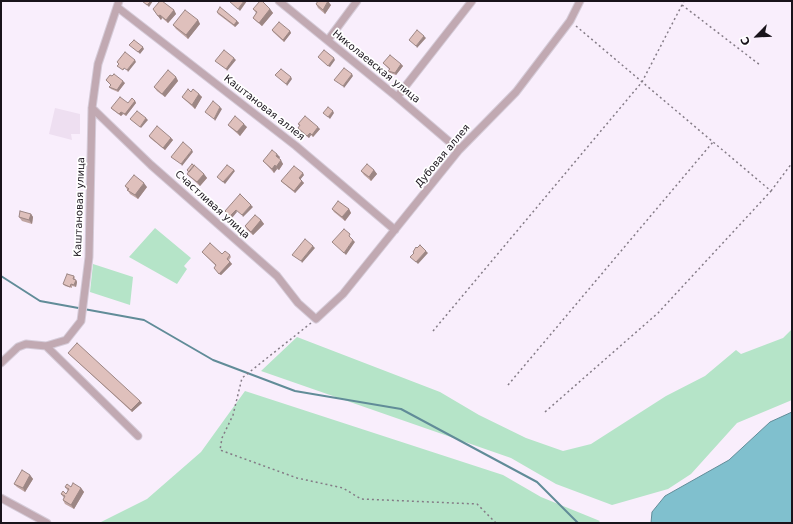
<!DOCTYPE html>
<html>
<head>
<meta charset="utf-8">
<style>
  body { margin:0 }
  #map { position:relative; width:793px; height:524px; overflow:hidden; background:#f9eefc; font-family:"DejaVu Sans",sans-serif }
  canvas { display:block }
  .frame { position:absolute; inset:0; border:2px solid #19131b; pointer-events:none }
  .north { position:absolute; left:737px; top:16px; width:40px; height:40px; -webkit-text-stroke:3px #fff; paint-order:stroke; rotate:246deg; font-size:11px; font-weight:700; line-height:16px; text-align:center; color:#19131b }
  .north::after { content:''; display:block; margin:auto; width:14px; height:18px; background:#19131b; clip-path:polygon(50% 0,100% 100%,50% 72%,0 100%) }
</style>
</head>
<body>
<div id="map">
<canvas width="793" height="524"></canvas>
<div class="frame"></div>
<div class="north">С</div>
</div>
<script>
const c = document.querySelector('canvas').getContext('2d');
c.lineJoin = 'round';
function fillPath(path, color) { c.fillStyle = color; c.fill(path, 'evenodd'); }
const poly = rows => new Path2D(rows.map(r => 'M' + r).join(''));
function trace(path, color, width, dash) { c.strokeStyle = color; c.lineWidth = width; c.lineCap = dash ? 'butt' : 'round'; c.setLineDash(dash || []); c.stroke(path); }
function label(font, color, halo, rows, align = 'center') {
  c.font = font + ' "DejaVu Sans",sans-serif'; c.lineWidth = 3.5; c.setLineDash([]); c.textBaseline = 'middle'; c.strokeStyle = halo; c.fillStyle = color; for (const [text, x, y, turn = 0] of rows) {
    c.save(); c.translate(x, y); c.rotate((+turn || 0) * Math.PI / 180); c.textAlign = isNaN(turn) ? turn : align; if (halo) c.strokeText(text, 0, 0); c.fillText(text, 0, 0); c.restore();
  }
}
fillPath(poly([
  [55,108,80,114,80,134,71,134,72,140,49,134]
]), '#eedff1');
fillPath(poly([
  [155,228,191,258,184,266,187,269,177,284,129,257],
  [93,264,133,277,130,305,90,292],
  [792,329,792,400,737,423,691,474,668,489,612,505,556,484,511,458,261,371,297,337,440,392,479,415,526,438,563,451,591,444,666,396,705,376,736,350,741,354,783,338],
  [245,391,503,475,541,497,600,521,598,523,99,523,147,499,201,452]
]), '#b5e4c8');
const water = poly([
  [792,412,792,523,651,523,652,512,665,496,729,460,770,422,792,412]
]);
fillPath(water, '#80c0ce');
trace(water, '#618c98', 1);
trace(poly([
  [1,276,40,301,144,320,213,360,295,391,401,409,537,482,578,523]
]), '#618c98', 2);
const minor = poly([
  [279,1,397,97,459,150],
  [117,7,296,146,395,230],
  [328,40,357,1],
  [397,97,472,1],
  [92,108,151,165,277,276,298,303,316,319,343,294,459,150,516,92,570,21,580,1],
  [46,346,138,436],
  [1,363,18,347,26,344,46,346,66,340,81,321,89,257,92,108,98,64,119,1],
  [1,498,47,523]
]);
trace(minor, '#d5cbd8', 9);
trace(poly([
  [682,5,760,65],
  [771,191,792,163],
  [311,323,242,378,233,415,222,438,220,450,297,478,343,488,361,499,477,504,496,523],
  [433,331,642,82,684,1],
  [508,385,713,142],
  [545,412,658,313,771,191,576,26]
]), '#847b86', 1.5, [2, 3]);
trace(minor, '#c1a9b2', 7);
fillPath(poly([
  [316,4,331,5,325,14,318,8],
  [153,9,174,10,176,14,168,23,162,18,161,20],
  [253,9,270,9,273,13,262,26,256,21,253,18,256,13],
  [217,12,237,21,239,23,235,27,218,14],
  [198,20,200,24,188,39,176,29,173,25],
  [272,30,290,31,291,33,284,42,273,32],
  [383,63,401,64,403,66,396,75,390,73,388,71,389,69],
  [176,77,178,81,165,97,157,91,154,87],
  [125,83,118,92,111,89,109,87],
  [191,92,199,94,202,97,195,109,185,100,182,97],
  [135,101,136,103,126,116,123,114,121,116,113,110,111,108],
  [298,124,320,129,313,137,311,135,309,138,299,130,298,128,300,126],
  [228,125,247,127,240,136,231,128],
  [149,136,171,138,173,140,165,150,150,138],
  [280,157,279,159,283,164,279,170,277,169,274,173,266,164,263,161],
  [187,170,204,174,207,178,200,186,190,177,187,174,188,172],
  [374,170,377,174,371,181,364,175,361,171],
  [304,175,300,179,304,183,295,193,283,183,281,181],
  [125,186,147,187,138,199,130,194],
  [332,209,349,209,351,213,345,221,334,212],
  [31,214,33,217,32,224,22,221,19,217],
  [261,220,264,224,253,235,247,230,245,226],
  [202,252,230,255,231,257,229,260,232,264,221,275,214,268,216,266],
  [74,276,75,278,74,280,76,280,77,282,76,287,72,286,72,288,65,286,63,284],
  [68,353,140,401,142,403,132,412],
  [30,475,33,479,25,492,17,487,14,484],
  [65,487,71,487,81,488,84,492,74,509,65,504,63,500,64,498,61,494,66,494,68,491]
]), '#c0a5a2');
fillPath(poly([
  [151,1,153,1,149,7,147,5],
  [244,1,247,1,240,11,238,9],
  [328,1,331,5,325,14,323,10],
  [270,9,273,13,262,26,259,23],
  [174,10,176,14,168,23,166,20],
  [160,15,162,18,161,20,158,16],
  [198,20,200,24,188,39,186,35],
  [237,21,239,23,235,27,234,25],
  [290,31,291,33,284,42,283,40],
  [424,36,426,38,417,48,416,46],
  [143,47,144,49,140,54,138,52],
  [234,58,236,60,227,71,226,69],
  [334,58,335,60,330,67,328,66],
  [135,60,136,62,128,72,127,70],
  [401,64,403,66,396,75,395,73],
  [352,74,353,76,344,88,343,86],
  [176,77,178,81,165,97,162,94],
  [291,77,292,79,287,86,286,84],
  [123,81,125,83,118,92,117,90],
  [199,94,202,97,195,109,192,105],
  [135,101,136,103,126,116,125,114],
  [220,107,222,109,215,121,214,119],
  [333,111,334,113,330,119,328,117],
  [121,112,123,114,121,116,119,114],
  [146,118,148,120,141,128,140,127],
  [244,124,247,127,240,136,237,132],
  [318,127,320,129,313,137,312,135],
  [310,133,311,135,309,138,307,136],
  [171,138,173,140,165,150,163,148],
  [192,150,193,152,182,166,181,164],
  [277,154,280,157,278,160,276,156],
  [281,160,283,164,279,170,276,167],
  [275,165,277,169,274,173,272,169],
  [234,170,235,171,225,184,223,182],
  [374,170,377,174,371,181,369,177],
  [303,173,304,175,300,180,299,178],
  [204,174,207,178,200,186,197,182],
  [302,181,304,183,295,193,294,191],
  [144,183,147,187,138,199,135,195],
  [251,205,253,207,243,217,242,215],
  [349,209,351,213,345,221,342,217],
  [236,210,237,212,232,218,230,216],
  [31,214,33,217,32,224,29,220],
  [261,220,264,224,253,235,251,232],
  [353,240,355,242,346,255,344,253],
  [313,246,315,248,302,263,301,261],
  [426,251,428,253,418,264,416,262],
  [230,262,232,264,221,275,219,274],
  [76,280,77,282,76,287,74,285],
  [140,401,142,403,132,412,131,410],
  [30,475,33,479,25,492,23,488],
  [81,488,84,492,74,509,71,505]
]), '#9c8684');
const building = poly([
  [142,1,151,1,147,5,142,1],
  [160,1,162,1,174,10,166,20,160,15,158,16,153,9,160,1],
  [229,1,244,1,238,9,229,1],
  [260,1,262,1,270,9,259,23,253,18,257,12,253,9,260,1],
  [318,1,328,1,323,10,316,4,318,1],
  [220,7,237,21,234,25,217,12,220,7],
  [185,10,198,20,186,35,173,25,185,10],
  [279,22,290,31,283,40,272,30,279,22],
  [417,30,424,36,416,46,409,40,417,30],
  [134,40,143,47,138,52,129,45,134,40],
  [224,50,234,58,226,69,215,61,224,50],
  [324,50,334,58,328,66,318,57,324,50],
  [125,52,135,60,127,70,124,68,123,70,117,66,119,64,117,62,125,52],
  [390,55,401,64,395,73,388,71,390,69,383,63,390,55],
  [344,68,352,74,343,86,334,80,344,68],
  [281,69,291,77,286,84,275,75,281,69],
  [168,70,176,77,162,94,154,87,168,70],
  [114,74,123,81,117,90,109,87,111,85,106,80,110,75,112,76,114,74],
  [188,89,191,92,193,89,199,94,192,105,182,97,188,89],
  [120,97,128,103,132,98,135,101,125,114,121,112,119,114,111,108,120,97],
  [213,101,220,107,214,119,205,112,213,101],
  [328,107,333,111,328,117,323,113,328,107],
  [137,111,146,118,140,127,130,119,137,111],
  [235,116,244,124,237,132,228,125,235,116],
  [305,116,318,127,312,135,310,133,307,136,298,128,300,125,298,124,305,116],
  [157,126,171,138,163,148,149,136,157,126],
  [183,142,192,150,181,164,171,157,183,142],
  [272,150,277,154,276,156,281,160,276,167,275,165,272,169,263,161,272,150],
  [192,164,194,166,189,172,187,170,192,164],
  [367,164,374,170,369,177,361,171,367,164],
  [194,165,204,174,197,182,187,174,194,165],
  [227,165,234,170,223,182,217,177,227,165],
  [294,166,303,173,299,178,302,181,294,191,281,181,294,166],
  [134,175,144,183,135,195,127,190,129,189,125,186,134,175],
  [240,194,251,205,242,215,236,210,230,216,225,211,240,194],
  [338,201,349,209,342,217,332,209,338,201],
  [20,211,31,214,29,220,19,217,20,211],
  [255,215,261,220,251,232,245,226,255,215],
  [344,229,350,234,349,236,353,240,344,253,332,242,344,229],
  [305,239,313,246,301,261,292,255,305,239],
  [210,243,222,254,225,251,230,255,227,259,230,262,219,274,214,268,216,265,202,252,210,243],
  [420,245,426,251,416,262,410,257,414,253,413,252,416,247,417,248,420,245],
  [67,274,74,276,73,279,76,280,74,285,71,284,70,287,63,284,67,274],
  [77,343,140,401,131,410,68,353,77,343],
  [22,470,30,475,23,488,14,484,22,470],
  [73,483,81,488,71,505,63,500,65,496,61,494,63,491,66,494,69,489,65,487,67,484,71,487,73,483]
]);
fillPath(building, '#dfc0bc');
trace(building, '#9c8684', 1);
label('10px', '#19131b', '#fff', [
  ["Николаевская улица",376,67,39],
  ["Каштановая аллея",264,108,38],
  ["Дубовая аллея",443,156,-50],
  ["Счастливая улица",212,205,42],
  ["Каштановая улица",80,207,-88]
]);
</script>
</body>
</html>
